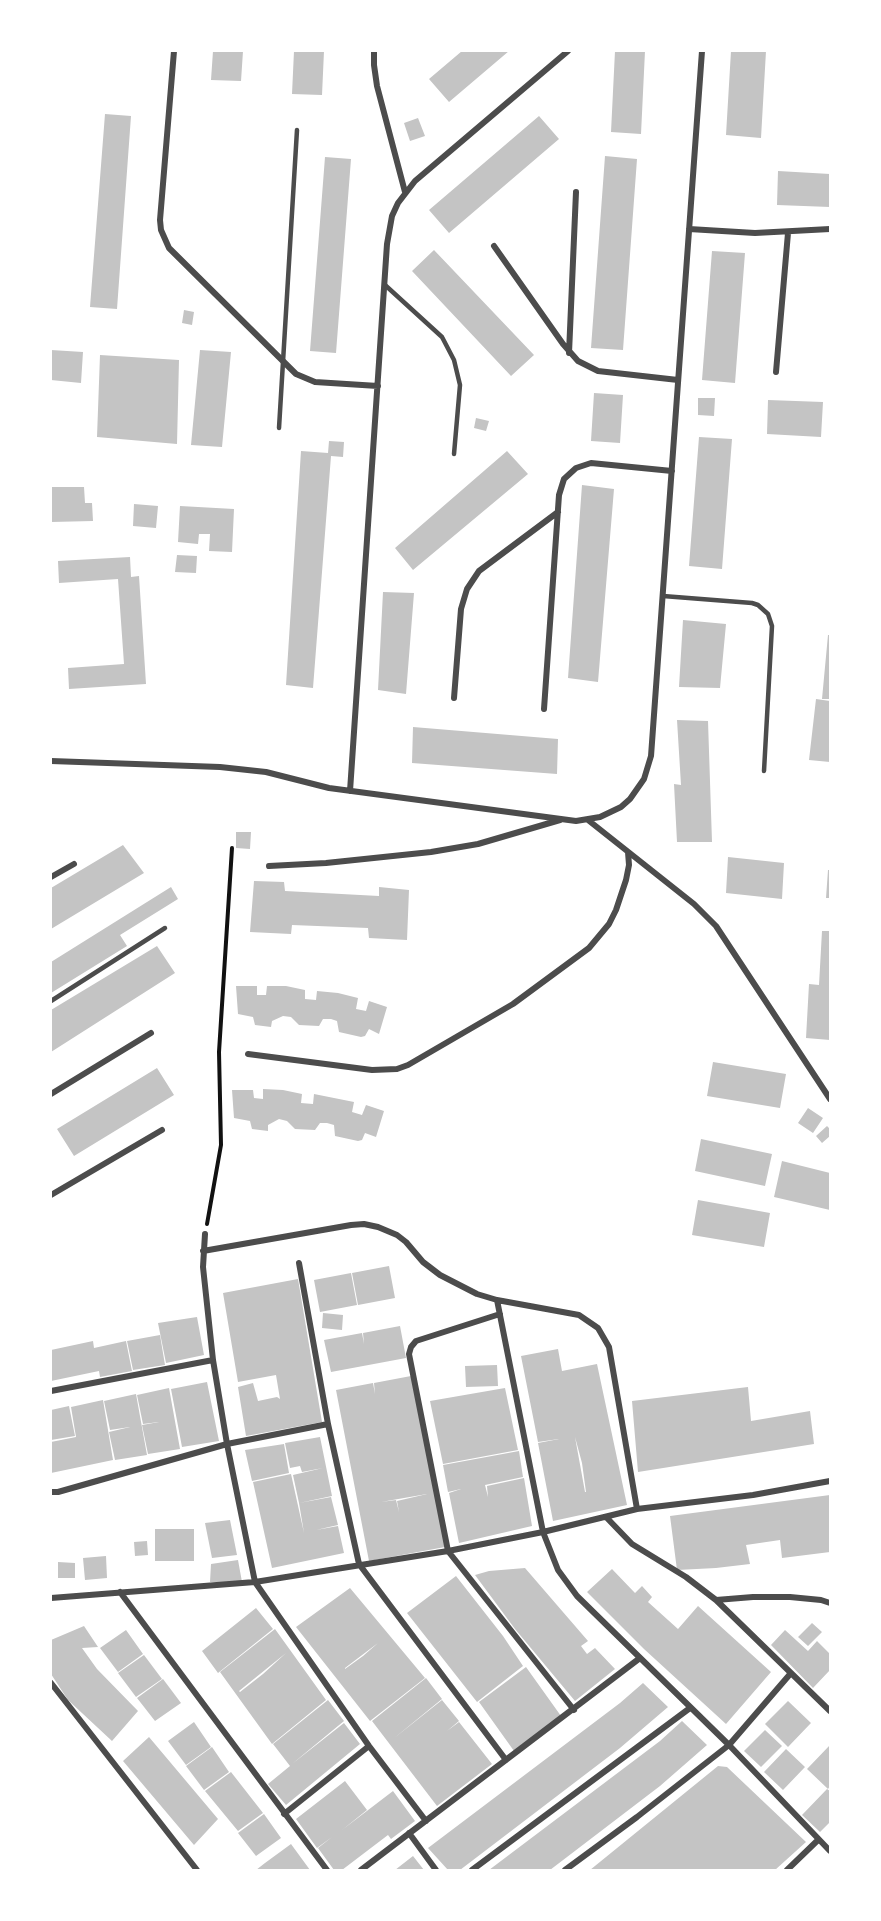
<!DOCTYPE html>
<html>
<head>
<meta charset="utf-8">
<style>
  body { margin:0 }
  #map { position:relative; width:881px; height:1921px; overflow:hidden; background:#fff; font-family:"Nunito Sans",sans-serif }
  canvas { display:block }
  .frame { position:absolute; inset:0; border:52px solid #fff; pointer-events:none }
</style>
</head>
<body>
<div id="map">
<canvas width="881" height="1921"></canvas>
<div class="frame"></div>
</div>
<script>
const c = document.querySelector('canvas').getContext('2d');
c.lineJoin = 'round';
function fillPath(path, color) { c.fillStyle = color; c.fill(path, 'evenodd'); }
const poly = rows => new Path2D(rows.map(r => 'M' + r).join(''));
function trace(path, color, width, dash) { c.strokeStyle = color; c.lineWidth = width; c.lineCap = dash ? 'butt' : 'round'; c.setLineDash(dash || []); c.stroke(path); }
fillPath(poly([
  [213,51,243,51,241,81,211,80],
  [294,51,324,51,322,95,292,94],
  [462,51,509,51,449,102,429,79],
  [615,51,645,51,641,134,611,132],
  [731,51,766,51,761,138,726,135],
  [105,114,131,116,117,309,90,307],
  [539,116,559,139,449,233,429,210],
  [418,118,425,136,410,141,404,123],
  [605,156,637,159,623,350,591,348],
  [325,157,351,159,336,353,310,351],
  [778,171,830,174,830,207,777,205],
  [434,250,534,355,511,376,412,271],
  [712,251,745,253,735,383,702,380],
  [184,310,194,312,192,325,182,323],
  [51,350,83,352,81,383,51,380],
  [200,350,231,352,222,447,191,445],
  [100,355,179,360,177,444,97,437],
  [594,393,623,395,620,443,591,441],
  [698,398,715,398,714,416,698,415],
  [768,400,823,402,821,437,767,434],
  [476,418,489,421,486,431,474,428],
  [699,437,732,439,722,569,689,566],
  [329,441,344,442,343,457,331,456,313,688,286,685,301,451,328,453],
  [507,451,528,474,413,570,395,548],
  [582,485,614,489,598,682,568,678],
  [51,487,84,487,85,503,92,503,93,521,51,522],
  [134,504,158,506,156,528,133,526],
  [180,506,234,509,232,552,209,551,210,534,199,534,198,544,178,542],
  [177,555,197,556,196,573,175,572],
  [130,557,131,577,139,576,146,684,69,689,68,668,124,664,118,579,59,583,58,561],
  [383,592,414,593,406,694,378,690],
  [683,620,726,624,720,688,679,687],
  [828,635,830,635,830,699,822,699],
  [816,699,830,701,830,762,809,760],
  [677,720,708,721,712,842,677,842,674,784,681,785],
  [413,727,558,739,557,774,412,763],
  [236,832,251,832,250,849,236,848],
  [123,845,144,873,51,929,51,888],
  [728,857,784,863,782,899,726,893],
  [828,870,830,870,830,898,826,898],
  [254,881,284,882,285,891,379,896,379,887,409,890,407,940,369,938,368,928,292,925,291,934,250,932],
  [171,887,178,899,120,935,127,946,51,993,51,962],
  [822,931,830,931,830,1040,806,1038,809,984,819,985],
  [157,946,175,973,51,1052,51,1010],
  [236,986,257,986,257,995,266,995,267,986,286,986,305,990,305,999,316,1000,317,991,338,993,358,998,356,1009,366,1011,369,1001,387,1007,379,1034,369,1029,365,1036,361,1037,339,1032,337,1021,331,1019,323,1019,319,1026,299,1025,291,1017,283,1016,272,1021,271,1027,255,1025,253,1017,238,1014],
  [713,1062,786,1074,780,1108,707,1096],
  [157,1068,174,1095,74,1156,57,1129],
  [263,1089,283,1090,302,1094,301,1103,313,1104,314,1094,354,1102,352,1112,362,1115,366,1105,384,1111,376,1137,365,1133,362,1140,358,1141,335,1136,334,1125,327,1123,320,1123,315,1130,295,1129,287,1121,279,1119,268,1125,268,1131,252,1129,250,1121,234,1118,232,1090,253,1090,254,1098,263,1099],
  [808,1108,823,1118,813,1133,798,1123],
  [827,1126,830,1129,830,1136,822,1143,816,1136],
  [701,1139,772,1154,765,1186,695,1171],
  [782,1161,830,1173,830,1210,774,1197],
  [698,1200,770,1213,764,1247,692,1235],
  [389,1266,395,1298,358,1305,352,1273],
  [351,1273,357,1305,320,1312,314,1280],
  [298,1279,322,1422,246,1436,238,1387,253,1383,258,1401,277,1397,280,1399,276,1375,238,1382,223,1293],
  [323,1313,343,1315,342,1330,322,1328],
  [197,1317,204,1355,166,1363,158,1323],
  [400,1326,406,1358,331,1372,324,1340,362,1333,364,1344,363,1333],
  [160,1335,165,1365,133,1370,127,1341],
  [93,1341,94,1348,126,1341,132,1371,100,1377,99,1371,51,1381,51,1350],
  [558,1349,562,1371,597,1364,627,1505,553,1521,538,1443,559,1439,538,1442,521,1356],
  [575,1437,582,1463,586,1492,585,1492],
  [497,1365,498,1386,466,1387,465,1366],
  [411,1376,445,1547,369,1561,336,1390,373,1383,375,1394,374,1383],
  [427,1494,397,1501,399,1512,396,1500,381,1502],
  [207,1382,219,1441,182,1447,171,1389],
  [748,1387,751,1421,810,1411,814,1444,638,1472,632,1401],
  [169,1388,180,1449,148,1454,142,1425,159,1422,143,1424,137,1395],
  [505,1388,518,1450,443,1464,430,1401],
  [136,1394,147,1455,115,1460,109,1432,130,1427,110,1430,104,1401],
  [103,1400,113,1460,51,1473,51,1442,76,1437,71,1407],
  [69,1406,75,1436,51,1440,51,1410],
  [320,1437,332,1496,299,1503,293,1475,323,1468,302,1472,300,1466,290,1468,285,1443],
  [284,1444,289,1473,252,1481,245,1450],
  [519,1451,523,1477,485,1485,488,1497,487,1486,524,1478,532,1526,459,1543,449,1493,461,1489,448,1492,443,1465],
  [291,1474,304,1533,299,1503,331,1497,338,1525,316,1530,338,1526,344,1553,272,1568,253,1482],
  [830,1495,830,1552,782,1558,780,1540,746,1545,750,1564,716,1568,677,1570,670,1516],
  [230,1520,237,1555,212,1558,205,1523],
  [155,1529,194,1529,194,1561,155,1561],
  [147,1541,148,1555,135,1556,134,1542],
  [106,1556,107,1578,85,1580,83,1558],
  [238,1560,242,1582,210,1582,211,1564],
  [58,1562,75,1563,75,1578,58,1578],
  [525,1568,588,1641,581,1646,587,1654,595,1648,615,1669,575,1701,515,1629,475,1575,489,1571],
  [612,1569,635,1593,642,1586,652,1597,648,1602,678,1629,698,1606,771,1672,726,1724,644,1649,587,1592],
  [456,1576,503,1636,523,1666,477,1702,407,1613],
  [350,1588,425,1678,370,1721,296,1627],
  [378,1643,363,1656,345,1669,345,1668],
  [256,1608,273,1629,218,1673,202,1651],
  [812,1623,822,1632,808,1646,798,1637],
  [84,1626,98,1647,82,1648,97,1669,138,1711,112,1741,68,1700,51,1674,51,1640],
  [275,1629,326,1700,272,1744,220,1672],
  [286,1653,263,1674,240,1692,239,1691],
  [126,1630,143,1654,118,1672,100,1648],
  [785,1630,808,1651,817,1641,830,1654,830,1670,813,1688,771,1645],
  [144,1655,162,1679,136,1697,118,1673],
  [526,1667,561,1716,514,1751,479,1702],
  [426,1678,442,1699,393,1739,442,1700,459,1721,447,1731,459,1722,492,1764,437,1806,372,1721],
  [163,1679,181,1703,155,1721,137,1698],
  [643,1683,668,1707,620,1748,460,1870,448,1870,428,1848,620,1703],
  [328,1700,344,1721,292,1764,344,1723,360,1744,286,1805,268,1784,290,1766,273,1744],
  [788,1701,811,1723,788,1747,765,1724],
  [682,1721,707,1745,660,1786,550,1870,489,1870,660,1741],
  [194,1722,211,1747,186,1765,168,1741],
  [765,1730,782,1746,761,1767,744,1751],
  [149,1737,218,1819,194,1845,123,1761],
  [830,1745,830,1786,828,1789,807,1769],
  [212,1747,229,1772,204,1790,186,1766],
  [786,1749,805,1767,783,1790,764,1772],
  [718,1766,727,1767,806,1842,775,1870,590,1870],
  [231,1772,263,1813,238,1831,205,1791],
  [345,1781,367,1810,342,1830,393,1791,415,1821,391,1839,388,1835,342,1870,334,1870,318,1848,332,1837,317,1848,296,1819],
  [827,1789,830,1791,830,1822,820,1832,802,1815],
  [264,1814,281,1838,256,1856,238,1833],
  [291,1844,310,1870,256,1870,265,1863],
  [413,1856,424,1870,395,1870]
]), '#c4c4c4');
trace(poly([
  [207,1224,221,1145,219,1052,232,848]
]), '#111', 4);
trace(poly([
  [385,285,442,337,454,360,460,385,454,454],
  [279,428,297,130],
  [663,596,752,603,758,605,768,614,772,626,764,771],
  [51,1001,165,928]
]), '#4c4c4c', 4.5);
trace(poly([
  [174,51,160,220,161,230,169,248,296,374,315,382,378,386],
  [374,51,374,65,377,86,405,192],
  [689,229,755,233,830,229],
  [494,246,563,344,578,361,598,371,678,380],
  [569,353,576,192],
  [776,372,788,233],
  [454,698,461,609,467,589,479,571,558,512],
  [544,709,559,495,564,479,576,468,591,463,672,471],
  [51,761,220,767,266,772,329,788,576,821,600,817,621,807,630,799,644,779,651,756,702,51],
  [350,791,387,244,392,216,398,203,415,181,568,51],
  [588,820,694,904,716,926,830,1099],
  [269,866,326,863,431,852,478,844,560,820],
  [51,877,74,864],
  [248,1054,372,1070,397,1069,408,1065,513,1004,589,948,609,924,616,910,626,880,629,865,628,852],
  [51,1094,151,1033],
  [51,1195,162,1130],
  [205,1234,203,1267,213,1360,227,1444,255,1582,369,1746,426,1821],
  [203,1251,351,1225,364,1224,378,1227,397,1235,406,1242,423,1262,440,1275,477,1294,497,1300,579,1315,598,1328,609,1347,637,1509],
  [299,1263,328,1424,359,1564,506,1760],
  [497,1300,543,1532,558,1570,577,1596,729,1745,830,1851],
  [500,1314,416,1341,411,1347,409,1354,448,1551,574,1710],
  [51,1391,213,1360],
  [51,1492,58,1492,227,1444,328,1424],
  [606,1517,632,1544,686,1577,716,1600,830,1711],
  [120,1592,327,1870],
  [51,1598,255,1582,448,1551,543,1532,637,1509,753,1495,830,1481],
  [716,1600,753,1597,790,1597,821,1600,830,1603],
  [51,1683,197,1870],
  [284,1814,369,1746],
  [409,1833,436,1870],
  [361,1870,640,1658],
  [472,1870,690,1708],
  [565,1870,637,1817,729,1745,791,1673],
  [787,1870,818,1840]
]), '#4c4c4c', 6);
</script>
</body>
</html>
